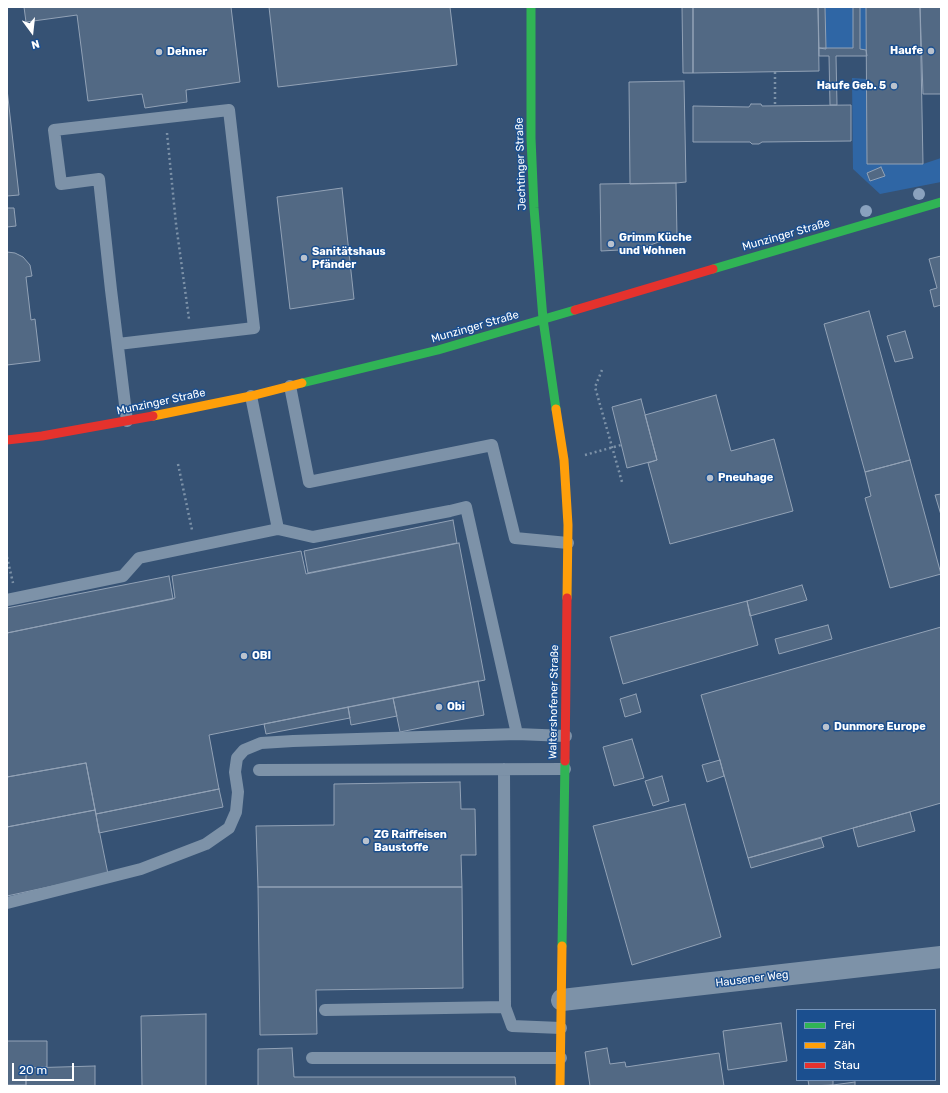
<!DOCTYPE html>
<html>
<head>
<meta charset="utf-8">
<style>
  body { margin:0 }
  #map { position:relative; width:948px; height:1093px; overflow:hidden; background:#365274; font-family:Rubik,sans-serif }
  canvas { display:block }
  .frame { position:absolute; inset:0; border:8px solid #fff; pointer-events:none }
  .legend { position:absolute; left:796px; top:1009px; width:140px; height:72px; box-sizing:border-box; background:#1b4f8f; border:1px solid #7695bc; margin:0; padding:5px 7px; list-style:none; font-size:12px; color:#fff }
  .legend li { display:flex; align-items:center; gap:8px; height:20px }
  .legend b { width:20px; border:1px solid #7695bc }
  .north { position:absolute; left:12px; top:12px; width:40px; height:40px; -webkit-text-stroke:3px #1b4f8f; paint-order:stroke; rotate:165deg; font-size:11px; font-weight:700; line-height:16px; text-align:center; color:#fff }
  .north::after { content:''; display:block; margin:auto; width:14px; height:18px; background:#fff; clip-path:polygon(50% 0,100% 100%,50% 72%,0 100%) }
  .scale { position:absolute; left:12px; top:1063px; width:62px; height:18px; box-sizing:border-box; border:2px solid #fff; border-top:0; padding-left:5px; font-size:12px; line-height:14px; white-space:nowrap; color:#fff; -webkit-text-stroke:3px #1b4f8f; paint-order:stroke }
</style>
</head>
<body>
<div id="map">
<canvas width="948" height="1093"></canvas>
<div class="frame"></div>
<ul class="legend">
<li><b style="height:5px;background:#30b455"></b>Frei</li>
<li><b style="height:5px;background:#ff9f0a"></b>Zäh</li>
<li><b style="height:5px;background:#e5322d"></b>Stau</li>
</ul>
<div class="north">N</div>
<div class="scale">20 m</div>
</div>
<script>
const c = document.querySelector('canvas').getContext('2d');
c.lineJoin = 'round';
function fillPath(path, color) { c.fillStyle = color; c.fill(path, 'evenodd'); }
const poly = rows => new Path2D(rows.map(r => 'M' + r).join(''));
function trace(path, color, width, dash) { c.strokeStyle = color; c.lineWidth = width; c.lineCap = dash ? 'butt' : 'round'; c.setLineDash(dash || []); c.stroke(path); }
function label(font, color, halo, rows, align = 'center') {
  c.font = font + ' Rubik,sans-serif'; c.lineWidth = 3; c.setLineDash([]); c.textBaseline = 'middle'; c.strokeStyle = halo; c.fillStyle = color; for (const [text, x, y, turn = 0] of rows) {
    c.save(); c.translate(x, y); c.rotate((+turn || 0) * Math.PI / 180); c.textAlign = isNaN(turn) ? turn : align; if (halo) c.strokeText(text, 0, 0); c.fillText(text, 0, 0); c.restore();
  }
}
fillPath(poly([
  [825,7,866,7,866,50,826,49],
  [852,78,867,79,867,164,923,164,941,158,941,182,880,194,853,169]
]), '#2f66a5');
const building = poly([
  [24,7,231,7,240,82,186,90,187,102,165,105,145,108,142,94,88,101,77,15,26,22,24,7],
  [269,7,450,7,457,65,278,87,269,7],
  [682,7,693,7,693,73,683,73,682,7],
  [693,7,818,7,819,71,693,73,693,7],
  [818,7,825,7,826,49,819,48,818,7],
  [853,7,860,7,860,49,866,50,867,56,836,56,837,105,830,105,829,56,819,56,819,48,853,48,853,7],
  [866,7,920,7,923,164,867,164,866,7],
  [920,7,941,7,941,94,923,94,920,7],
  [684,81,686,182,676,183,630,184,629,82,684,81],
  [7,89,19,195,7,196,7,89],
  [751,104,761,104,762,106,851,105,851,141,762,142,759,144,752,144,750,142,693,142,693,106,749,107,751,104],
  [881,167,885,176,870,181,867,173,881,167],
  [676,183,677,236,638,249,601,251,600,184,676,183],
  [342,188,354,299,290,309,277,197,342,188],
  [7,208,14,208,16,226,7,227,7,208],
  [7,252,15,253,23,257,30,265,32,276,26,277,31,320,35,319,40,361,7,365,7,252],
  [941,256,941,305,934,307,930,290,937,288,929,259,941,256],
  [869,311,910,460,865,472,824,324,869,311],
  [905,331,913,358,895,362,887,336,905,331],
  [716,395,731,451,774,439,793,511,670,544,648,463,657,460,645,415,716,395],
  [641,399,657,460,627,468,612,407,641,399],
  [910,460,941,574,890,588,865,498,871,496,865,472,910,460],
  [941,494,941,515,935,495,941,494],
  [453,520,457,543,308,573,304,551,453,520],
  [459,543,485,680,209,735,219,789,96,814,86,763,7,777,7,633,175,598,172,576,301,551,306,574,459,543],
  [169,576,173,599,7,633,7,608,169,576],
  [802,585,807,600,750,616,747,601,802,585],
  [747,601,758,645,623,684,610,637,747,601],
  [828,625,832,639,779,654,775,639,828,625],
  [941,627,941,803,748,858,701,695,941,627],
  [478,681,484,715,400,732,393,698,478,681],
  [636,694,641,712,625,717,620,699,636,694],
  [393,698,397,716,351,725,348,707,393,698],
  [348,707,350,718,266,734,264,724,348,707],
  [632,739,644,778,614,786,603,747,632,739],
  [720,760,724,776,707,782,702,765,720,760],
  [86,763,95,810,7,827,7,777,86,763],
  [662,776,669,801,653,806,645,781,662,776],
  [460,782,461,809,475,809,476,855,461,855,462,887,258,887,256,826,334,825,334,784,460,782],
  [219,789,223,807,99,833,96,814,219,789],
  [685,804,721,937,632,965,593,826,685,804],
  [95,810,108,874,7,896,7,827,95,810],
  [910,812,915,831,858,847,853,828,910,812],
  [821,838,824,847,751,868,748,858,821,838],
  [258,887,462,887,463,988,316,990,317,1034,260,1035,258,887],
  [206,1014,206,1086,142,1086,141,1016,206,1014],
  [781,1023,787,1061,728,1070,723,1031,781,1023],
  [7,1041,47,1041,47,1067,26,1068,26,1085,7,1085,7,1041],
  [292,1048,294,1077,515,1077,516,1086,258,1086,258,1049,292,1048],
  [607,1048,610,1064,625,1062,626,1067,719,1053,724,1086,590,1086,585,1052,607,1048],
  [95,1066,95,1086,26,1086,26,1068,95,1066],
  [808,1080,833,1080,833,1085,809,1086,808,1080],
  [855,1082,855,1086,825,1086,833,1085,855,1082]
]);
fillPath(building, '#526984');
trace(building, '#92a2b6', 1);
trace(poly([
  [775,72,775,106],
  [167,133,176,224,189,319],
  [602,370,595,387,622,482],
  [585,455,621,445],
  [178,464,192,530],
  [7,557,13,583]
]), '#7d92a8', 2.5, [2, 3]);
trace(poly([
  [118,344,254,328,229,110,54,130,61,184,99,179,111,290,127,421],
  [290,386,309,482,492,445,515,538,568,543],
  [251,396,278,529],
  [7,600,123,576,139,558,278,529,313,537,450,511,466,507,517,734,566,736],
  [504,769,505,1007],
  [259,770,565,769],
  [7,903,141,869,206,844,229,828,236,812,238,792,235,772,237,758,244,750,261,743,293,741,517,734],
  [325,1010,505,1007,512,1026,561,1028],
  [312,1058,561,1058]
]), '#7d92a8', 12);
trace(poly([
  [562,1000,941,957]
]), '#7d92a8', 22);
trace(poly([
  [531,7,531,138,534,208,543,319,556,409],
  [713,269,941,202],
  [302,383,438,350,575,310],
  [562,946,565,761]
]), '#30b455', 9);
trace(poly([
  [556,409,564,460,568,525,567,598],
  [153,416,251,396,302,383],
  [560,1086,562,946]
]), '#ff9f0a', 9);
trace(poly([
  [575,310,713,269],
  [7,440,42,436,153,416],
  [565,761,567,598]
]), '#e5322d', 9);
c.fillStyle = '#8aa2be';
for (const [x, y] of [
  [919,194],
  [866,211]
]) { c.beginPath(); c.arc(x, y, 6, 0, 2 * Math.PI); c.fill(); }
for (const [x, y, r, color] of [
  [931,51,4,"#b9c2ce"],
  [159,52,4,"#b9c2ce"],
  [894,86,4,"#b9c2ce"],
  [611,244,4,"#b9c2ce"],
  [304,258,4,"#b9c2ce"],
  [710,478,4,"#b9c2ce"],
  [244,656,4,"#b9c2ce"],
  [439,707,4,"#b9c2ce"],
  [826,727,4,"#b9c2ce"],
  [366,841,4,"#b9c2ce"]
]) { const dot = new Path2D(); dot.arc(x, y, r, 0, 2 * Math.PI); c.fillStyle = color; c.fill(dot); trace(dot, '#1b4f8f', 1.5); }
label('bold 11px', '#fff', '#1b4f8f', [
  ["Haufe",923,51,"right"],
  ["Dehner",167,52],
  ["Haufe Geb. 5",886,86,"right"],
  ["Grimm Küche",619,238],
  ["und Wohnen",619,251],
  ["Sanitätshaus",312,252],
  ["Pfänder",312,265],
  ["Pneuhage",718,478],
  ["OBI",252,656],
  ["Obi",447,707],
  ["Dunmore Europe",834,727],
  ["ZG Raiffeisen",374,835],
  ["Baustoffe",374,848]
], 'left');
label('11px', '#fff', '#1b4f8f', [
  ["Jechtinger Straße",521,164,-92],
  ["Munzinger Straße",786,235,-16],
  ["Munzinger Straße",475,327,-16],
  ["Munzinger Straße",161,402,-12],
  ["Waltershofener Straße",554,702,-89],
  ["Hausener Weg",752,979,-7]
]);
</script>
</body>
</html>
